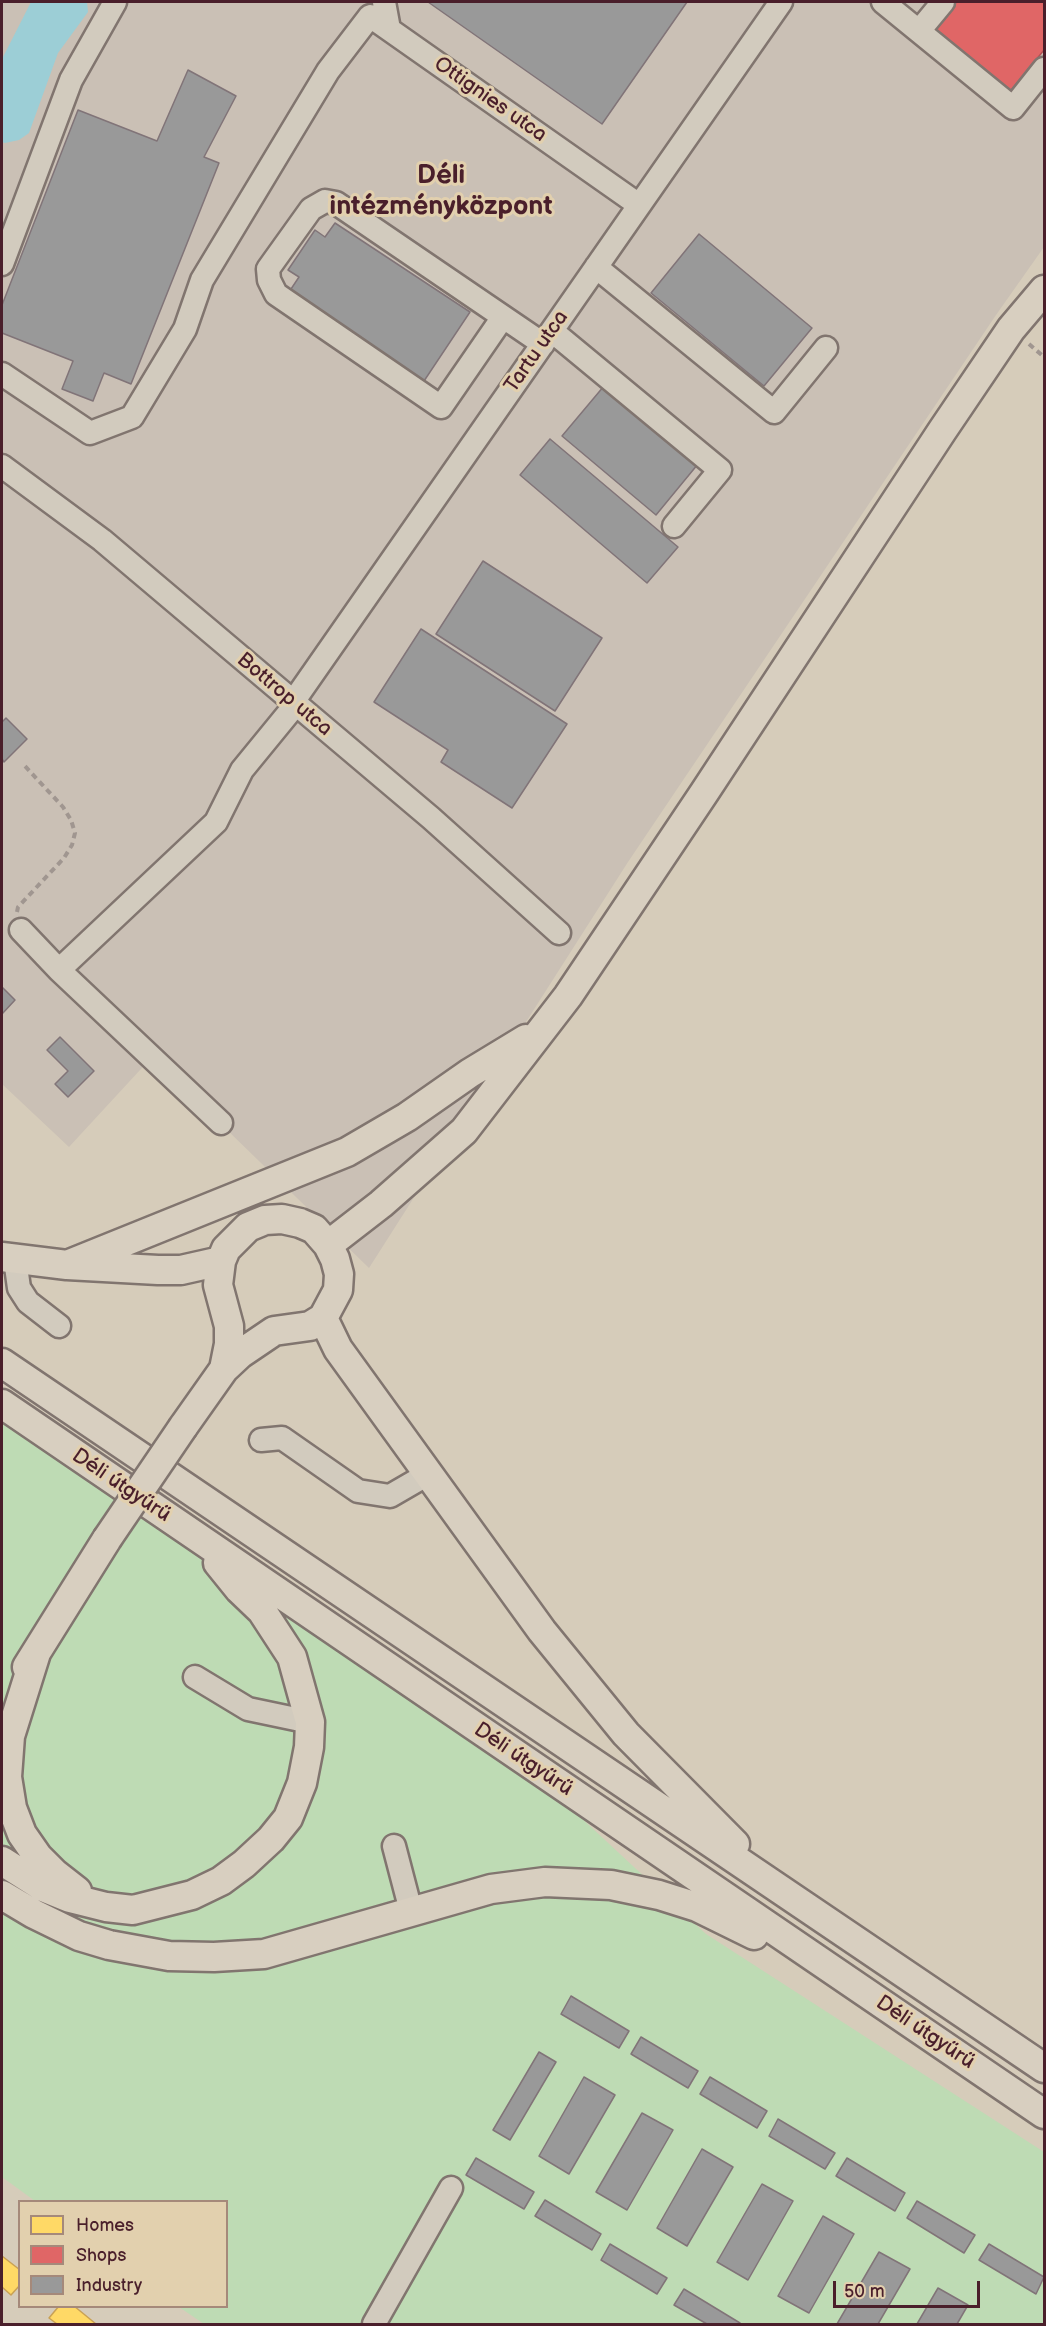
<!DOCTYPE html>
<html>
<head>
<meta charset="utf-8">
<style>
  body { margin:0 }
  #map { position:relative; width:1046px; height:2326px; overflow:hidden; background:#d6ccba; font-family:"Balsamiq Sans",sans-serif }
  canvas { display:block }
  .frame { position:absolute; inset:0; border:3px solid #4a1f2b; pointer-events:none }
  .legend { position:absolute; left:18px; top:2200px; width:210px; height:108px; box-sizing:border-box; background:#e2d0ae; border:2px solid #a5897a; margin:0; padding:8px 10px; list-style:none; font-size:18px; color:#4a1f2b }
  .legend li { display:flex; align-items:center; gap:12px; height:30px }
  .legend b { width:30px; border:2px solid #a5897a }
  .scale { position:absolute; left:833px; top:2281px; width:147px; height:27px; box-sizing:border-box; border:3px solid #4a1f2b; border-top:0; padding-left:8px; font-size:18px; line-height:21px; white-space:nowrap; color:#4a1f2b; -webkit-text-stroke:4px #e2d0ae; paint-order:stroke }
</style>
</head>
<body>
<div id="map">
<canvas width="1046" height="2326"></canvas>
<div class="frame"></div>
<ul class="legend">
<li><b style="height:16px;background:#ffd966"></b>Homes</li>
<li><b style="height:16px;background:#e06666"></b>Shops</li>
<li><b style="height:16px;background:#999"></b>Industry</li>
</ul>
<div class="scale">50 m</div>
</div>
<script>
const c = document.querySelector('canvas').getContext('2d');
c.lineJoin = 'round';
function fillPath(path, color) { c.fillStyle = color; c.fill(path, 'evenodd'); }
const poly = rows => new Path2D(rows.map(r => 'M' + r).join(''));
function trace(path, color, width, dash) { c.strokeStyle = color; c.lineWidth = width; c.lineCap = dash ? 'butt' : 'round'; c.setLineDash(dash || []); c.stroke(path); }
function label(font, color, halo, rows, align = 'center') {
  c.font = font + ' "Balsamiq Sans",sans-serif'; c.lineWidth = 6; c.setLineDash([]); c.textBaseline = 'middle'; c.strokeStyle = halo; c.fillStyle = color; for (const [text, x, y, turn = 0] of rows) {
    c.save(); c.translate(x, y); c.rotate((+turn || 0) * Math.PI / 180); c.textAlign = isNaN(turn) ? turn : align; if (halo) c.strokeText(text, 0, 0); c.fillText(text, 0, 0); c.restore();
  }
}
fillPath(poly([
  [2,2,1044,2,1044,247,996,315,628,862,369,1268,152,1057,69,1147,2,1084]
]), '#cac0b5');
fillPath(poly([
  [2,1396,548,1787,706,1934,1044,2152,1044,2324,204,2324,179,2307,226,2306,226,2202,35,2201,2,2177]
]), '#bedbb4');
fillPath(poly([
  [31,2,87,2,88,12,58,53,29,133,19,140,5,143,2,142,2,59]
]), '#9cced6');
const homes = poly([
  [2,2256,20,2270,20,2285,11,2295,2,2287,2,2256],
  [59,2306,74,2306,96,2324,57,2324,49,2318,59,2306]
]);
fillPath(homes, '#ffd966');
trace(homes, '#c9a154', 1.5);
const shops = poly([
  [956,2,1044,2,1044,50,1009,93,933,30,956,2]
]);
fillPath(shops, '#e06666');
trace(shops, '#b35154', 1.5);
const industry = poly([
  [428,2,687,2,602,124,428,2],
  [188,70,236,96,204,157,219,163,131,384,104,373,93,401,62,389,73,361,2,333,2,305,78,110,157,141,188,70],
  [335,223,470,312,424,381,289,292,299,277,288,270,315,230,325,237,335,223],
  [699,234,812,328,764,386,651,293,699,234],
  [604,386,698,464,656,515,562,436,604,386],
  [550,439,678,547,647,583,520,475,550,439],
  [483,561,602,638,555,711,436,634,483,561],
  [421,629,567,724,512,808,441,762,448,750,374,702,421,629],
  [6,718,27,739,4,762,2,759,2,722,6,718],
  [2,987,15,1000,2,1014,2,987],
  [60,1037,94,1071,68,1097,55,1084,68,1071,47,1050,60,1037],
  [571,1996,629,2031,619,2048,561,2014,571,1996],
  [641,2037,698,2071,688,2088,631,2054,641,2037],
  [539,2052,556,2062,510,2140,493,2130,539,2052],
  [584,2077,615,2095,569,2174,539,2156,584,2077],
  [710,2077,767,2111,757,2128,700,2094,710,2077],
  [642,2113,673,2130,627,2210,596,2192,642,2113],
  [778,2119,835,2153,825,2169,769,2136,778,2119],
  [702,2149,733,2167,687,2246,657,2228,702,2149],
  [476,2158,534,2192,524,2209,466,2175,476,2158],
  [847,2158,905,2193,895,2211,836,2176,847,2158],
  [762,2184,793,2201,748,2280,717,2262,762,2184],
  [545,2200,601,2234,592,2250,535,2216,545,2200],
  [917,2201,975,2235,964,2253,907,2218,917,2201],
  [823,2216,854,2234,809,2313,778,2296,823,2216],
  [610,2244,667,2278,657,2294,601,2260,610,2244],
  [989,2244,1044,2277,1036,2294,979,2260,989,2244],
  [879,2252,910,2269,878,2324,837,2324,879,2252],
  [938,2288,968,2305,957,2324,917,2324,938,2288],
  [684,2289,740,2323,739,2324,707,2324,674,2305,684,2289]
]);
fillPath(industry, '#999');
trace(industry, '#817478', 1.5);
const minor = poly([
  [384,2,389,29],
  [883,2,1013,108,1044,69],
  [919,31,943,2],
  [2,264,71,80,115,2],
  [596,267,774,412,826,348],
  [503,317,441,407,276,294,269,280,268,269,311,209,325,201,336,203,543,344],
  [552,331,720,470,674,526],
  [2,374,90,433,132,417,185,329,202,280,328,71,370,16,639,205],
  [2,466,102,540,431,818,559,933],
  [293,702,781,2],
  [21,930,59,970,221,1123],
  [59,970,216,822,242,770,296,704],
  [15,1259,19,1288,28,1302,59,1326],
  [261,1440,282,1438,358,1491,390,1496,428,1474],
  [195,1677,248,1709,310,1722],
  [394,1846,411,1911],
  [374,2324,451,2188]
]);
const major = poly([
  [328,1245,381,1204,464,1131,568,996,704,793,942,431,1011,329,1044,290],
  [2,1257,67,1265,158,1270,181,1270,221,1261],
  [67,1265,347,1152,407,1117,470,1073,526,1039],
  [323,1318,338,1349,542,1631,626,1734,735,1844],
  [2,1363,1044,2068],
  [2,1404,1044,2114],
  [183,1427,224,1369,240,1354,274,1331,310,1326,323,1318,338,1290,339,1274,335,1259,328,1245,314,1229,300,1223,282,1219,265,1220,248,1227,226,1249,221,1261,218,1285,229,1326,229,1344,224,1369],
  [36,1653,10,1736,7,1777,12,1808,22,1834,38,1857,54,1873,77,1891],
  [27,1667,107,1539],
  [2,1861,43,1887,70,1898,106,1907,133,1910,192,1895,221,1881,244,1864,271,1839,288,1818,302,1783,309,1747,310,1722,292,1657,262,1611,239,1589,218,1563],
  [2,1895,34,1914,79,1936,109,1945,169,1956,214,1957,264,1954,491,1889,545,1882,611,1885,659,1895,697,1907,754,1935]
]);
trace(minor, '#81756f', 27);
trace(major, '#81756f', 33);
trace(poly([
  [1029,344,1044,357],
  [17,912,18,907,64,858,72,845,75,833,71,820,63,807,23,764]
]), '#a09690', 4, [6, 4.5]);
trace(minor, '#d2cbbe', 22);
trace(major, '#d8cfc0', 28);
const majorBridge = poly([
  [107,1539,183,1427]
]);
trace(majorBridge, '#81756f', 33, []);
trace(majorBridge, '#d8cfc0', 28);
label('21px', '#4a1f2b', '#e2d0ae', [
  ["Ottignies utca",490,100,35],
  ["Tartu utca",537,352,-55],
  ["Bottrop utca",284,695,40],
  ["Déli útgyűrű",121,1486,34],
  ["Déli útgyűrű",523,1760,34],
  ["Déli útgyűrű",925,2033,34]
]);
label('bold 27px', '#4a1f2b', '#e2d0ae', [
  ["Déli",441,176],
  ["intézményközpont",441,207]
]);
</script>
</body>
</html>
